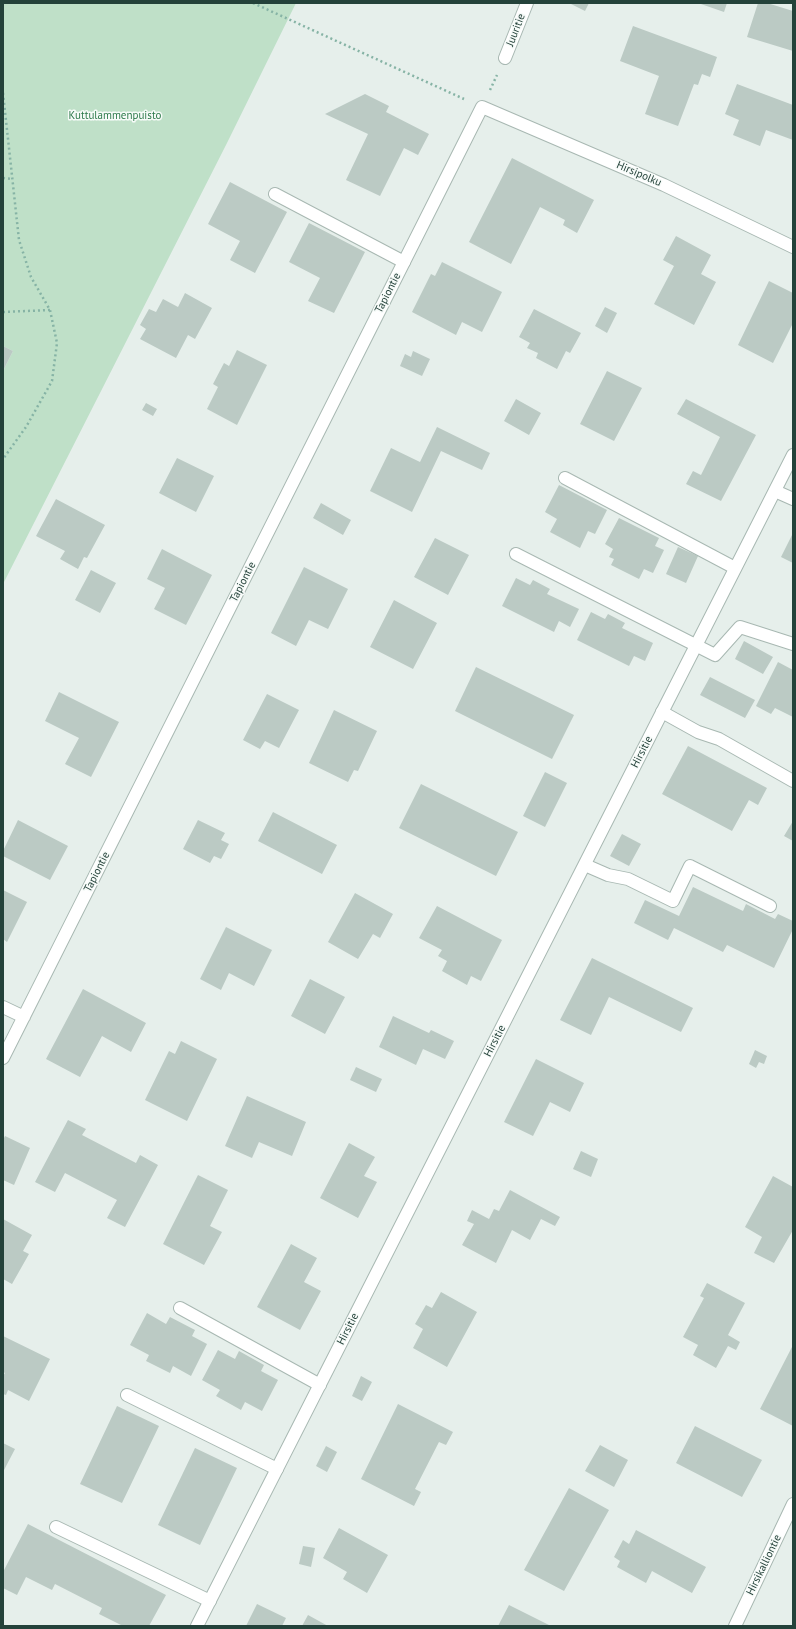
<!DOCTYPE html>
<html>
<head>
<meta charset="utf-8">
<style>
  body { margin:0 }
  #map { position:relative; width:796px; height:1629px; overflow:hidden; background:#e6efeb; font-family:"PT Sans",sans-serif }
  canvas { display:block }
  .frame { position:absolute; inset:0; border:4px solid #24423a; pointer-events:none }
</style>
</head>
<body>
<div id="map">
<canvas width="796" height="1629"></canvas>
<div class="frame"></div>
</div>
<script>
const c = document.querySelector('canvas').getContext('2d');
c.lineJoin = 'round';
function fillPath(path, color) { c.fillStyle = color; c.fill(path, 'evenodd'); }
const poly = rows => new Path2D(rows.map(r => 'M' + r).join(''));
function trace(path, color, width, dash) { c.strokeStyle = color; c.lineWidth = width; c.lineCap = dash ? 'butt' : 'round'; c.setLineDash(dash || []); c.stroke(path); }
function label(font, color, halo, rows, align = 'center') {
  c.font = font + ' "PT Sans",sans-serif'; c.lineWidth = 3; c.setLineDash([]); c.textBaseline = 'middle'; c.strokeStyle = halo; c.fillStyle = color; for (const [text, x, y, turn = 0] of rows) {
    c.save(); c.translate(x, y); c.rotate((+turn || 0) * Math.PI / 180); c.textAlign = isNaN(turn) ? turn : align; if (halo) c.strokeText(text, 0, 0); c.fillText(text, 0, 0); c.restore();
  }
}
fillPath(poly([
  [3,3,296,3,226,145,3,584,3,371,13,351,3,346]
]), '#bfe0c8');
fillPath(poly([
  [569,3,589,3,585,11],
  [698,3,727,3,724,12],
  [758,3,767,3,793,11,793,51,747,37],
  [633,26,717,57,710,77,702,74,698,85,694,84,678,126,645,114,659,76,620,61],
  [737,84,793,105,793,140,766,130,760,146,733,135,739,120,725,114],
  [365,94,389,106,386,112,429,134,418,155,404,148,380,196,346,180,368,134,325,114],
  [512,158,594,200,577,233,563,225,565,220,540,207,511,264,469,242],
  [230,182,287,212,255,273,230,260,240,241,208,224],
  [309,223,365,252,334,313,308,301,320,278,289,262],
  [676,236,711,255,701,274,716,282,694,325,654,304,674,266,663,260],
  [442,262,502,292,482,332,462,322,456,335,412,312,431,274,435,276],
  [769,281,793,293,793,323,773,363,738,345],
  [185,293,212,308,195,339,188,335,176,358,140,339,146,329,140,325,149,309,156,312,163,299,178,307],
  [605,307,617,313,607,333,595,326],
  [534,309,581,333,570,353,566,351,557,369,536,358,538,353,527,348,530,343,519,337],
  [3,346,13,351,3,371],
  [237,350,267,365,237,425,207,409,218,387,213,384,224,363,229,366],
  [413,351,430,359,422,376,400,366,405,354,411,357],
  [607,371,642,388,614,441,580,424],
  [516,399,541,413,529,435,504,421],
  [686,399,756,435,721,501,686,484,693,471,701,475,720,437,677,414],
  [146,403,157,409,153,416,142,410],
  [437,427,490,453,482,470,441,451,412,512,370,491,391,448,420,462],
  [177,458,214,476,196,512,159,493],
  [559,485,607,510,595,534,588,531,580,548,550,532,557,519,545,512],
  [56,499,105,525,87,558,84,557,78,569,60,559,65,551,36,536],
  [321,503,351,520,343,535,313,518],
  [619,518,659,538,655,546,664,550,653,573,644,569,639,579,611,565,614,559,609,557,613,549,605,544],
  [793,533,793,563,781,557],
  [435,538,469,555,448,595,414,577],
  [678,547,698,556,686,583,666,574],
  [162,549,212,575,186,625,154,609,165,588,147,579],
  [304,567,348,589,328,629,309,620,296,646,271,633],
  [91,570,116,583,100,613,75,600],
  [516,578,530,585,533,580,550,589,547,594,579,609,570,627,559,621,554,632,502,606],
  [394,600,437,623,413,669,370,647],
  [591,612,605,619,608,614,625,623,622,628,653,643,645,661,634,656,629,666,577,640],
  [744,641,773,657,763,674,735,659],
  [778,662,793,670,793,717,775,708,771,714,756,706],
  [476,667,574,715,552,759,455,711],
  [710,677,755,700,745,718,700,695],
  [59,692,119,722,91,777,65,764,79,738,45,721],
  [267,694,299,710,279,748,265,741,260,749,243,740],
  [334,710,377,731,358,771,354,770,348,782,309,763],
  [688,746,767,788,758,805,749,800,732,831,662,794],
  [545,772,567,783,545,827,523,816],
  [421,784,518,832,496,876,399,828],
  [273,812,337,845,322,874,258,841],
  [18,820,68,846,50,880,3,856,3,851],
  [198,820,225,833,221,840,229,844,221,859,214,856,210,863,183,849],
  [793,821,793,841,784,836],
  [622,834,641,844,629,866,610,856],
  [693,887,743,911,746,904,775,919,778,914,793,921,793,929,774,968,727,945,723,952,674,928,668,940,634,923,645,900,679,916],
  [3,890,27,902,7,942,3,939],
  [355,893,393,914,380,938,373,934,358,959,328,942],
  [437,906,502,940,481,981,471,976,467,985,442,971,447,961,438,956,442,950,419,938],
  [226,927,272,950,254,986,229,973,221,990,200,979],
  [592,958,693,1008,681,1032,609,997,591,1035,560,1020],
  [310,979,345,997,325,1034,291,1016],
  [83,989,146,1023,131,1052,102,1036,80,1077,46,1059],
  [393,1016,429,1033,431,1030,454,1041,445,1059,423,1049,416,1065,379,1047],
  [181,1041,217,1059,187,1121,145,1100,169,1051,175,1054],
  [755,1050,767,1056,764,1064,759,1062,756,1068,749,1064],
  [536,1059,584,1083,570,1112,550,1102,533,1136,504,1122],
  [356,1067,382,1079,376,1092,350,1080],
  [247,1096,306,1122,292,1156,259,1142,252,1158,225,1146],
  [68,1120,86,1129,82,1135,136,1163,140,1155,158,1165,125,1227,107,1218,117,1200,65,1173,55,1192,35,1182],
  [5,1136,30,1148,14,1185,3,1180,3,1140],
  [349,1143,375,1157,364,1176,377,1182,358,1218,320,1198],
  [581,1151,598,1159,591,1177,573,1169],
  [198,1175,228,1190,210,1226,222,1232,204,1265,163,1244],
  [773,1176,793,1187,793,1230,774,1263,754,1253,762,1237,745,1227],
  [510,1190,560,1217,555,1226,541,1219,530,1240,512,1230,496,1263,462,1245,474,1224,467,1221,472,1210,489,1219,494,1209,499,1211],
  [3,1219,32,1235,23,1251,29,1254,12,1284,3,1279],
  [291,1244,317,1258,304,1282,321,1291,300,1330,257,1307],
  [707,1283,745,1303,728,1335,740,1342,736,1350,728,1346,716,1368,693,1355,698,1345,683,1337,704,1298,700,1296],
  [441,1292,477,1312,447,1367,413,1348,423,1329,415,1324,426,1305,432,1308],
  [147,1313,166,1324,170,1317,195,1330,192,1336,207,1344,191,1376,173,1366,170,1373,146,1361,149,1355,130,1345],
  [3,1336,50,1359,29,1401,8,1390,6,1395,3,1394,3,1376,5,1373,3,1372],
  [793,1345,793,1426,760,1409],
  [218,1350,235,1359,239,1351,264,1365,261,1371,278,1380,262,1411,245,1402,241,1410,216,1396,220,1390,202,1380],
  [361,1376,372,1382,362,1401,352,1396],
  [398,1404,453,1432,446,1445,439,1442,415,1489,421,1492,414,1506,361,1479],
  [117,1406,159,1426,122,1503,80,1484],
  [695,1426,762,1460,742,1497,676,1463],
  [3,1443,15,1449,3,1472],
  [600,1445,628,1460,614,1487,585,1471],
  [326,1446,337,1452,327,1472,316,1466],
  [195,1448,237,1468,200,1545,158,1525],
  [569,1488,609,1510,564,1591,524,1570],
  [28,1524,166,1595,149,1626,123,1626,99,1614,102,1608,55,1584,52,1590,26,1577,17,1595,3,1588,3,1572],
  [339,1528,388,1555,367,1593,343,1579,347,1572,323,1558],
  [636,1530,706,1567,692,1593,652,1571,646,1583,617,1567,620,1561,614,1557,623,1540,629,1544],
  [303,1546,315,1548,311,1567,299,1564],
  [257,1604,286,1618,282,1626,246,1626],
  [509,1605,551,1626,498,1626],
  [308,1615,328,1626,302,1626]
]), '#bbcac4');
const lane = poly([
  [275,194,404,262],
  [565,478,735,568],
  [775,491,793,499],
  [516,554,715,655,740,627,793,644],
  [662,712,698,732,719,739,793,781],
  [585,865,608,875,628,879,673,901,690,866,770,906],
  [180,1308,320,1385],
  [127,1395,277,1469],
  [56,1527,210,1601]
]);
const street = poly([
  [505,58,527,3],
  [3,1007,24,1017],
  [3,1058,482,107,664,185,793,247],
  [197,1626,793,455],
  [735,1626,793,1504]
]);
trace(lane, '#a8b8b2', 14);
trace(street, '#a8b8b2', 14);
trace(poly([
  [253,3,464,99],
  [490,90,497,75],
  [3,93,19,240,31,277,50,310,57,343,52,381,26,427,3,459],
  [3,178,12,179],
  [3,312,50,310]
]), '#86b3a5', 2.5, [2, 3]);
trace(lane, '#fff', 12);
trace(street, '#fff', 12);
label('11px', '#24423a', '#f7fbf9', [
  ["Juuritie",516,30,-69],
  ["Hirsipolku",639,174,23],
  ["Tapiontie",388,293,-63],
  ["Tapiontie",243,582,-63],
  ["Hirsitie",642,752,-63],
  ["Tapiontie",97,872,-63],
  ["Hirsitie",495,1041,-63],
  ["Hirsitie",348,1329,-63],
  ["Hirsikalliontie",764,1565,-64]
]);
label('11px', '#2d7a4b', '#f7fbf9', [
  ["Kuttulammenpuisto",115,116]
]);
</script>
</body>
</html>
